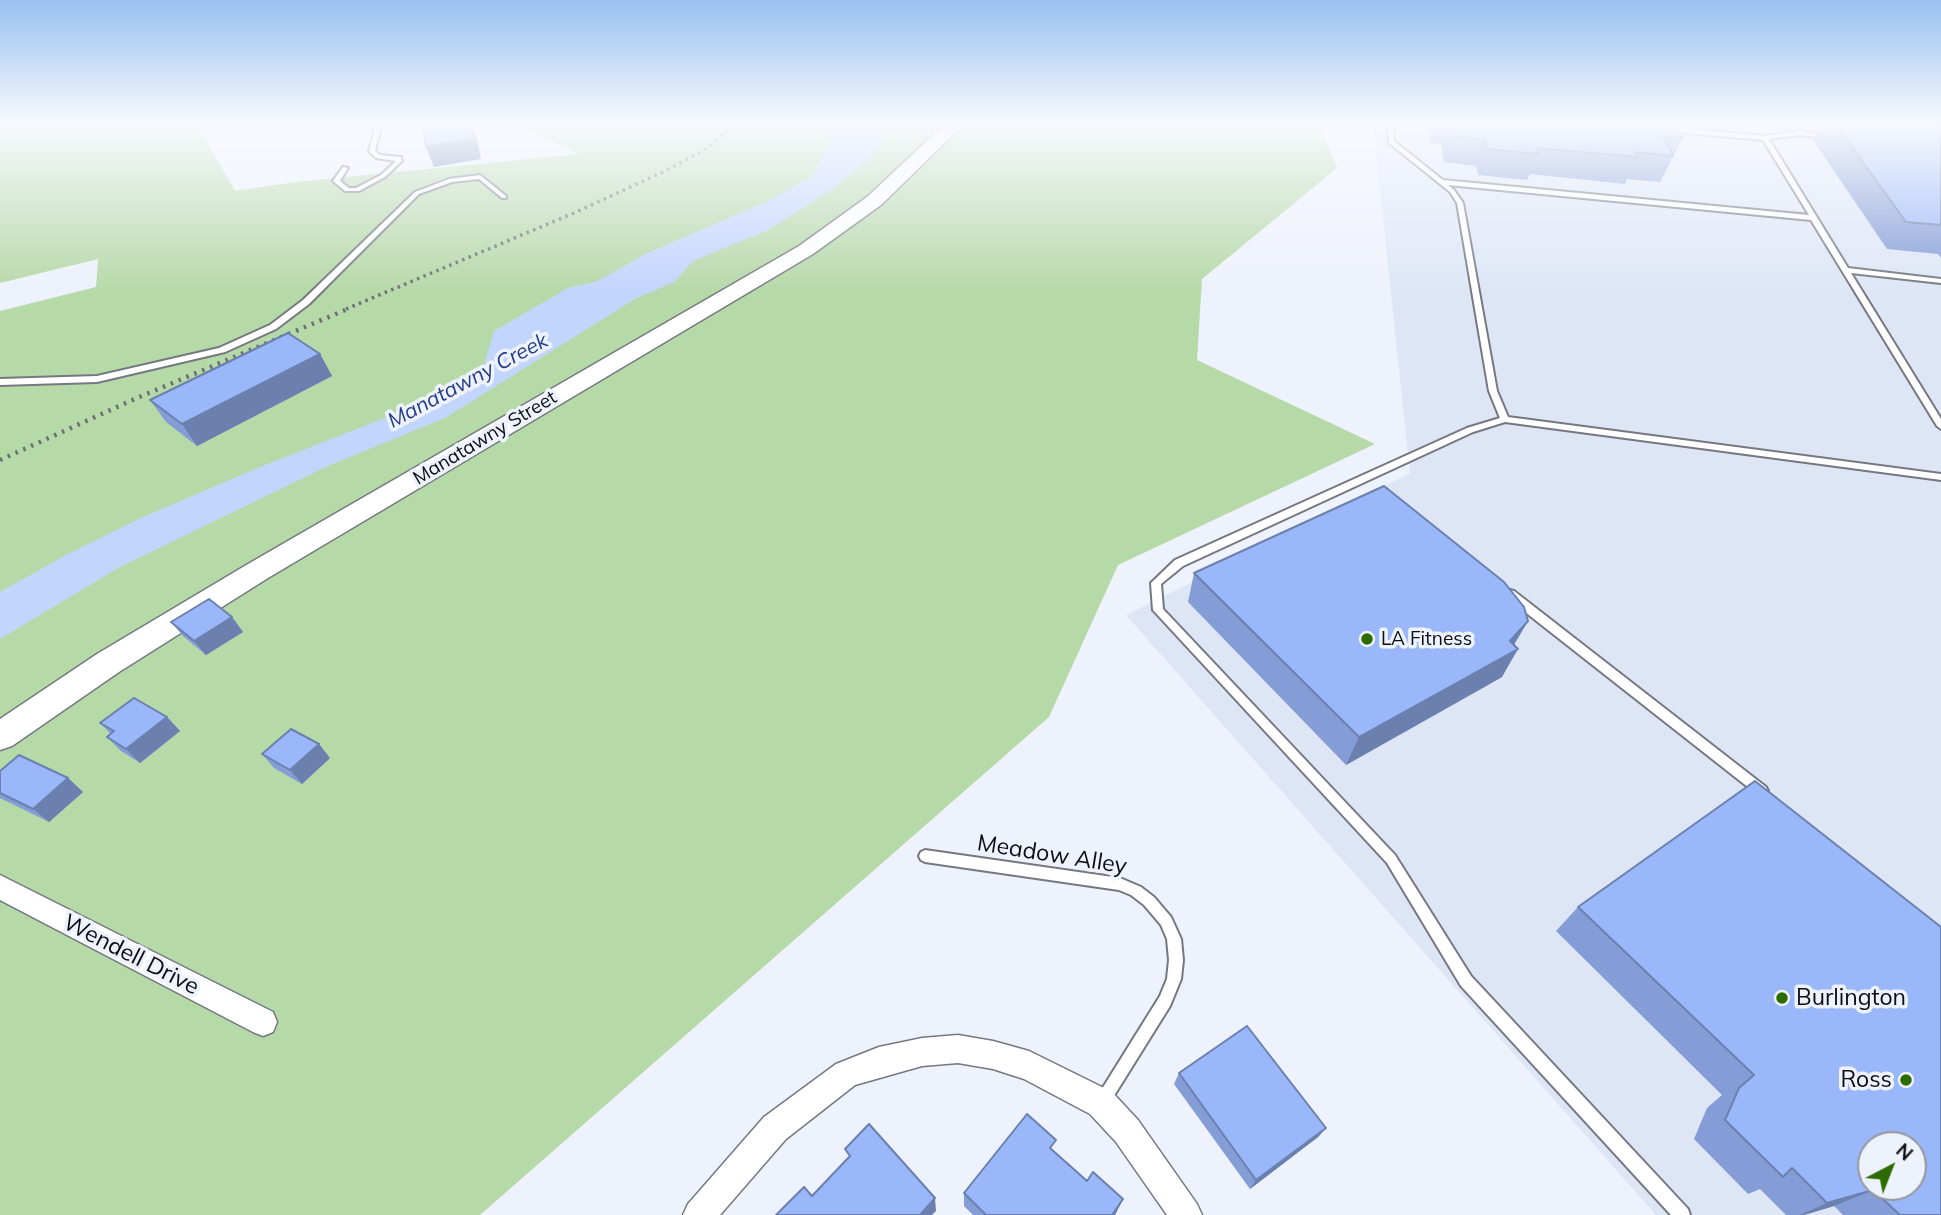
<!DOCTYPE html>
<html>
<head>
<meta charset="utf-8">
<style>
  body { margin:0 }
  #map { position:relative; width:1941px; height:1215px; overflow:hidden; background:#eef2fc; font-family:Mulish,sans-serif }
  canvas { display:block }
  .north { position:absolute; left:1857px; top:1131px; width:70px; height:70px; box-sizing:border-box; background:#eef2fc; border:2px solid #94979e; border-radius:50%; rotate:42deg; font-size:19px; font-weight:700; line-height:28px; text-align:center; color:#0c0e11 }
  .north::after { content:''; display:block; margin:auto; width:24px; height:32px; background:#2d6c00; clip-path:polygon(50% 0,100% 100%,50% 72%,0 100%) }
</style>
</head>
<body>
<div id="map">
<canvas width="1941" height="1215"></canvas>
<div class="north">N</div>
</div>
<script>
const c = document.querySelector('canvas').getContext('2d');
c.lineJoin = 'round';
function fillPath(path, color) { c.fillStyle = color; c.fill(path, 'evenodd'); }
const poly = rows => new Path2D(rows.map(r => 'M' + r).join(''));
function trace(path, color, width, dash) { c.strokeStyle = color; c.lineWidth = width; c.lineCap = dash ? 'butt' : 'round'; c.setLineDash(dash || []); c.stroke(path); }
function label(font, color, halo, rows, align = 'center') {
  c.font = font + ' Mulish,sans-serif'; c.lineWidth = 7; c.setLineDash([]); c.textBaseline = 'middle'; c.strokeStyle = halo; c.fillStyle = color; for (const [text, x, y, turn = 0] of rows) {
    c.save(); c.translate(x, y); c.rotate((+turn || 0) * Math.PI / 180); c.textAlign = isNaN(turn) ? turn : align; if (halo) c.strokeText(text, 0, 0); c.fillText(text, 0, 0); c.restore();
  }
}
fillPath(poly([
  [1373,123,1742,123,1941,139,1941,1215,1656,1215,1126,615,1410,473],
  [1871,1145,1913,1145,1913,1187,1871,1187]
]), '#dee6f6');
fillPath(poly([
  [53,123,196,123,235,191,296,182,579,154,520,125,506,123,1318,123,1337,168,1202,279,1197,360,1375,444,1118,565,1049,717,480,1215,0,1215,0,311,96,287,98,259,0,283,0,129]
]), '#b6d9a8');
fillPath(poly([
  [838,123,887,123,882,141,870,158,830,191,766,231,693,261,674,282,635,299,445,418,328,466,120,567,0,639,0,592,66,555,145,516,265,465,387,417,483,368,494,331,568,288,598,281,645,254,768,201,813,176]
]), '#c2d5fd');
const lane = poly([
  [376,123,382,123,375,151,380,155,401,157,402,161,385,177,359,191,345,191,333,181,343,167,348,168,340,181,349,188,356,188,381,175,396,161,376,158,369,151,376,123],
  [1387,123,1393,123,1394,141,1443,180,1809,215,1763,140,1665,131,1662,129,1665,127,1765,136,1799,131,1830,135,1830,137,1828,138,1799,135,1769,139,1848,268,1941,279,1941,283,1851,273,1941,419,1941,429,1937,426,1811,220,1448,185,1454,190,1463,203,1497,391,1508,417,1941,474,1941,480,1505,422,1473,432,1183,566,1161,584,1163,609,1395,855,1471,976,1688,1209,1690,1215,1671,1215,1461,986,1387,863,1153,610,1151,583,1175,560,1467,428,1500,418,1489,391,1457,203,1450,192,1389,143,1387,123],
  [480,175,506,196,506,198,502,198,479,179,452,182,419,194,309,304,276,329,225,352,97,382,0,385,0,379,97,376,219,348,270,325,303,300,415,192,449,179,480,175],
  [1510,590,1514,591,1766,787,1768,791,1766,795,1762,796,1758,795,1506,597,1505,594,1510,590],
  [925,850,1120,878,1141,887,1154,897,1171,917,1181,939,1183,960,1181,979,1170,1006,1107,1107,1102,1109,1097,1107,1095,1102,1097,1097,1160,996,1167,979,1169,960,1167,939,1161,925,1144,905,1131,895,1119,890,925,862,921,860,919,856,921,852,925,850]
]);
const street = poly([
  [0,875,273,1012,277,1022,273,1032,263,1036,253,1032,0,900,0,875],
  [958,1035,993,1041,1029,1051,1112,1092,1138,1120,1197,1204,1202,1215,1167,1215,1116,1142,1090,1114,1024,1079,993,1069,958,1063,922,1066,855,1085,786,1139,720,1215,683,1215,688,1204,764,1117,836,1064,879,1047,922,1038,958,1035]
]);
const secondary = poly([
  [946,123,965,123,881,205,813,254,268,578,119,672,12,746,0,750,0,719,97,654,248,564,799,246,867,197,946,123]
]);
trace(lane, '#757881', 4);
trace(street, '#757881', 3);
trace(secondary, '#757881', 3);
fillPath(lane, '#fff');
fillPath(street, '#fff');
fillPath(secondary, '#fff');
trace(poly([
  [346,309,574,213,663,172,706,149,735,123]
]), '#6c6f75', 3.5, [2.5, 4.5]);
trace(poly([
  [0,460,137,398,350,308]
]), '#6c6f75', 4.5, [2.5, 6]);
fillPath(poly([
  [1428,123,1674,123,1682,139,1660,182,1627,179,1625,184,1530,174,1527,180,1478,175,1476,166,1444,162,1441,144,1430,143],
  [1824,123,1924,123,1941,124,1941,258,1938,254,1887,249,1813,140],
  [320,354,332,376,197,446,166,422,150,400],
  [1194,573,1528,621,1514,645,1502,677,1346,765,1188,602],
  [232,617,243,632,206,655,183,636,171,622],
  [167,717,180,731,140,763,121,751,107,737,111,734,100,723],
  [262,754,330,758,302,784,274,768],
  [0,771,68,778,83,792,49,822,0,798],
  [1578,907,1941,1215,1843,1215,1834,1206,1804,1215,1786,1215,1760,1189,1748,1194,1694,1139,1707,1108,1722,1095,1556,931],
  [1179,1073,1326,1128,1318,1137,1250,1189,1174,1084],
  [1054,1151,1087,1181,1123,1199,1115,1215,973,1215,964,1206,964,1193]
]), '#849dd6');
fillPath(poly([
  [471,123,476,135,481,159,434,167,426,147],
  [320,354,332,376,197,446,182,424],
  [232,617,243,632,206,655,194,641],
  [1528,621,1511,649,1518,649,1502,677,1346,765,1359,737,1510,641],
  [167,717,180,731,140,763,126,749],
  [319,744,330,758,302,784,290,770],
  [68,778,83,792,49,822,33,809],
  [1326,1128,1318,1137,1250,1189,1256,1180],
  [1873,1190,1834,1206,1804,1215,1800,1215,1827,1203],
  [935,1198,936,1211,932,1215,920,1215],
  [1123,1199,1115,1215,1112,1215]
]), '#6b80ae');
const building = poly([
  [423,123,471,123,475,139,426,147,423,123],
  [1450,123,1674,123,1682,139,1664,137,1673,156,1635,152,1638,157,1536,148,1538,154,1487,149,1485,140,1452,136,1450,123],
  [1835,123,1924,123,1941,124,1941,225,1906,222,1835,123],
  [288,333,320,354,182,424,150,400,288,333],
  [1384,486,1504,582,1524,607,1528,621,1510,641,1518,649,1359,737,1194,573,1384,486],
  [209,599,232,617,194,641,171,622,209,599],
  [134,698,167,717,126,749,107,737,114,731,100,723,134,698],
  [291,729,319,744,290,770,262,754,291,729],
  [19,755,68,778,33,809,0,793,0,771,19,755],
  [1755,781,1941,927,1941,1215,1900,1215,1873,1190,1827,1203,1792,1168,1783,1177,1725,1120,1739,1088,1754,1075,1578,907,1755,781],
  [1871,1145,1913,1145,1913,1187,1871,1187,1871,1145],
  [1247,1026,1326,1128,1256,1180,1179,1073,1247,1026],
  [1027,1114,1056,1140,1050,1148,1087,1181,1093,1172,1123,1199,1112,1215,986,1215,964,1193,1027,1114],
  [869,1124,935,1198,920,1215,776,1215,804,1187,812,1196,850,1156,845,1149,869,1124]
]);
fillPath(building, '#99b7f9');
trace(building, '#6b80ae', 2);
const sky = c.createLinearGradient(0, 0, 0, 293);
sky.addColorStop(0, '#99c1f0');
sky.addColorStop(0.42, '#f7f9fe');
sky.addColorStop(1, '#f7f9fe00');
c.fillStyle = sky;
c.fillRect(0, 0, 1941, 293);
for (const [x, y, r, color] of [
  [1367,639,7,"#2d6c00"],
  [1782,998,7,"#2d6c00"],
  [1906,1080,7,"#2d6c00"]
]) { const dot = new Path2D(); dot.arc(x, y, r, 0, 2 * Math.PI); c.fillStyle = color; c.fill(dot); trace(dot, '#eef2fc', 2.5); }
label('19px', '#0c0e11', '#eef2fc', [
  ["Manatawny Street",485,438,-31]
]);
label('19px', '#0c0e11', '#eef2fc', [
  ["LA Fitness",1381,639]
], 'left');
label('italic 21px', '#233e8a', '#eef2fc', [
  ["Manatawny Creek",468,381,-28]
]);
label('23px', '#0c0e11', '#eef2fc', [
  ["Meadow Alley",1052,855,9],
  ["Wendell Drive",131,955,27]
]);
label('23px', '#0c0e11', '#eef2fc', [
  ["Burlington",1796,998],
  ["Ross",1892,1080,"right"]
], 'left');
</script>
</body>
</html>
